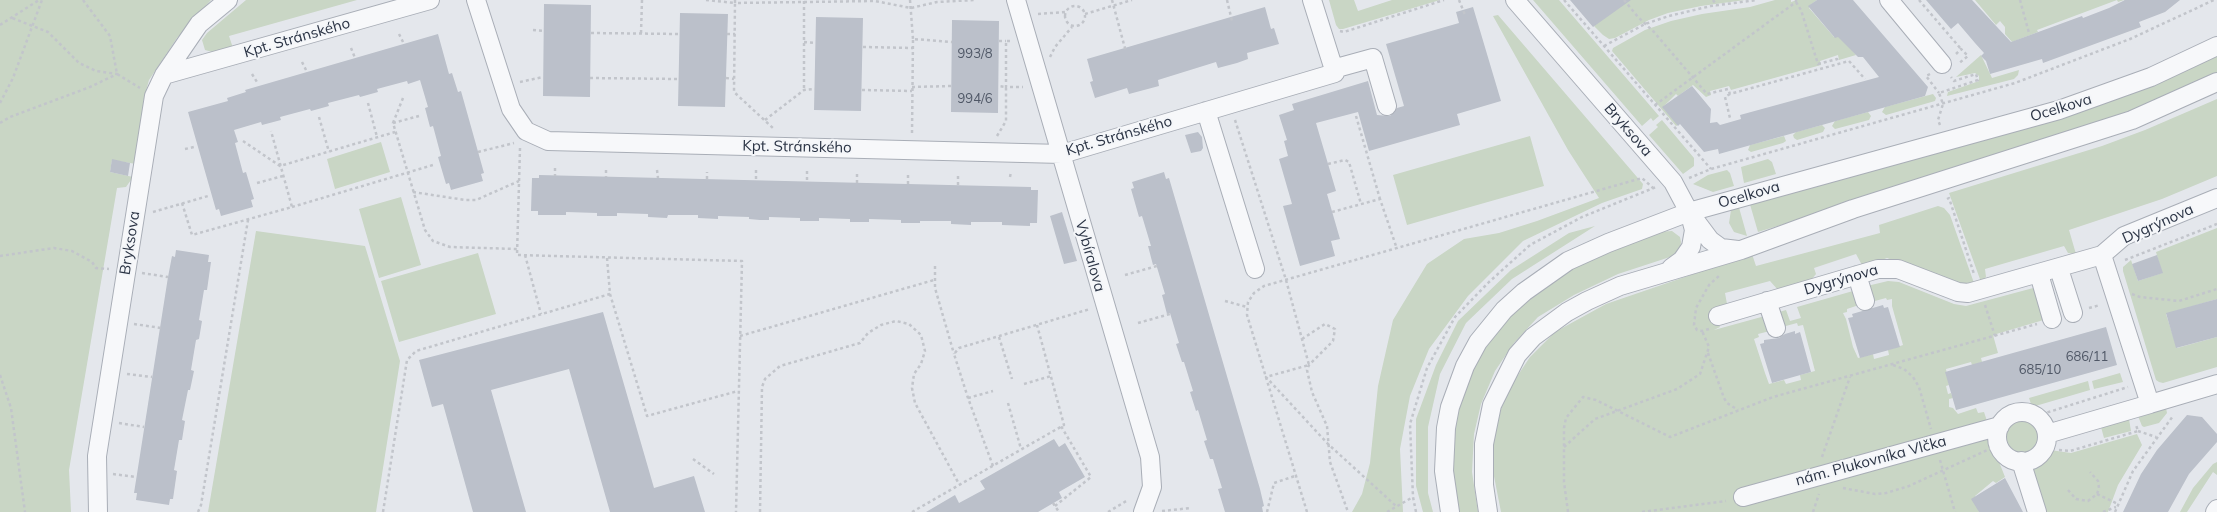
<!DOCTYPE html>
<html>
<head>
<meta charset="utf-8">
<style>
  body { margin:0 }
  canvas { display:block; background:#e4e7ec }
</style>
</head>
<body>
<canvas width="2217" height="512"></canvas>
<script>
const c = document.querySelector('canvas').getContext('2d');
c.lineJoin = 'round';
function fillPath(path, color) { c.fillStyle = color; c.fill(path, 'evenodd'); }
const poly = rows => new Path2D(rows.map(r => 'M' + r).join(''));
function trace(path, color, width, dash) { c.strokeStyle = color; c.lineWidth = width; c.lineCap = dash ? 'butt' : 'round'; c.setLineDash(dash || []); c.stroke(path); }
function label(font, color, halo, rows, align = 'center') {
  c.font = font + ' Mulish,sans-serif'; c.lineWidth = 4; c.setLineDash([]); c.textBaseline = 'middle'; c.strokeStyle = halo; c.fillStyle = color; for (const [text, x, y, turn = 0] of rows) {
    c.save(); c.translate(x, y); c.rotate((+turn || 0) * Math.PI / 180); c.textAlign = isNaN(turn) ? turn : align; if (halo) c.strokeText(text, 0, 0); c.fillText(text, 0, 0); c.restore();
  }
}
fillPath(poly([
  [0,0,211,0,177,38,149,80,144,98,136,164,112,160,110,172,133,177,126,187,117,188,69,470,71,512,0,512],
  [246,0,357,0,229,36,233,48,216,53,205,50,202,40,207,33],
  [1329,0,1354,0,1358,11,1392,0,1440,0,1343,29,1339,29,1336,25],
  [1533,0,1559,0,1659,116,1653,121,1651,118,1642,126],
  [1620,0,1745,0,1701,6,1668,13,1649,20,1615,38,1609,39,1603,35,1594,26],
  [1775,0,1791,0,1791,2,1797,0,1817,0,1810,5,1809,8,1834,37,1840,36,1856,55,1839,60,1838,55,1820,61,1821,65,1731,90,1729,86,1710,91,1711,95,1706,97,1693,85,1678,96,1676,94,1664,106,1664,109,1678,125,1676,126,1612,51,1613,48,1645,30,1671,21,1702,14,1750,7],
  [1975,0,2131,0,2125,2,2124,0,2118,2,2117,0,2037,30,2038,32,2012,42,2005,34,2005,27,2000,21,1996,25],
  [1498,15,1643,184,1642,189,1602,203,1523,241,1468,296,1429,349,1410,396,1400,449,1403,512,1352,512,1362,494,1370,463,1378,386,1393,320,1427,264,1464,239,1499,233,1537,221,1599,198,1568,150,1493,16],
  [2217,51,2217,78,2079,133,1758,232,1749,201],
  [1981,55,1992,78,2019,70,2018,75,2014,79,1947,96,1948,92,1979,81,1979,76,1975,73,1956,77],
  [1933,94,1936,98,1935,101,1886,115,1882,112,1885,107],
  [2217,99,2217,176,2162,199,2069,230,2076,254,2068,253,2064,246,1985,269,1986,277,1981,282,1949,193,2102,146,2145,130],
  [1868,112,1871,116,1869,120,1835,129,1832,126,1835,121],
  [1662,120,1694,158,1694,166,1683,174,1649,135,1658,127,1656,125],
  [1822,125,1825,128,1823,132,1797,140,1794,138,1793,135,1796,132],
  [1530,136,1544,186,1407,225,1393,175],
  [1784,136,1786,141,1783,143,1751,152,1748,150,1750,145],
  [381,142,390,172,335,189,327,159],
  [1768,159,1772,162,1776,174,1744,183,1741,167],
  [1727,170,1730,173,1734,186,1713,192,1693,184,1708,175],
  [401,197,421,265,379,278,359,209],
  [1738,204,1747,236,1734,232,1729,223,1731,210,1734,205],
  [1938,206,1944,208,1950,215,1974,283,1958,284,1887,258,1863,267,1856,254,1814,268,1816,274,1812,279,1778,290,1770,281,1725,293,1727,304,1713,309,1720,327,1714,330,1765,316,1770,331,1758,334,1759,337,1754,339,1765,373,1769,384,1784,380,1786,384,1801,380,1800,375,1815,371,1803,325,1798,326,1797,323,1782,327,1779,312,1786,310,1790,321,1801,318,1797,307,1853,291,1859,305,1847,309,1847,312,1843,313,1846,319,1853,347,1858,358,1873,354,1874,359,1889,355,1888,350,1903,345,1892,306,1892,299,1887,300,1886,298,1871,302,1867,286,1888,281,1899,282,1954,304,1966,306,2037,287,2047,319,1993,335,1998,353,1981,358,1982,362,1972,365,1971,362,1946,369,1949,385,1946,386,1948,394,1951,393,1953,398,1949,399,1949,407,1953,408,1958,414,1976,408,1978,413,1984,412,1991,433,1992,444,2005,477,1996,483,1993,481,1975,496,1979,512,1501,512,1492,466,1493,445,1501,409,1514,381,1530,357,1555,332,1606,304,1752,254,1756,266,1880,233,1879,225],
  [1595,226,1512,279,1466,323,1440,374,1428,427,1428,493,1433,512,1423,512,1416,486,1416,419,1436,365,1458,321,1511,270,1569,233],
  [2217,228,2217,299,2166,314,2177,348,2217,337,2217,367,2163,383,2159,382,2156,380,2123,271,2123,267,2131,260,2138,281,2162,273,2156,252],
  [256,231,365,246,400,361,376,512,208,512],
  [1672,231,1680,237,1681,242,1680,251,1673,256,1618,274,1574,295,1538,317,1514,343,1495,371,1481,404,1474,434,1472,472,1478,512,1455,512,1450,460,1452,420,1483,343,1522,303,1561,273,1656,232],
  [478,253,496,314,399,342,381,281],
  [2120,373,2123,382,2094,389,2092,381],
  [2088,381,2090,390,2032,407,2029,398],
  [2166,408,2167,413,2159,423,2144,427,2142,426,2138,416],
  [2129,419,2131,431,2104,438,2101,427],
  '2006 437a16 16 0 1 1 32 0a16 16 0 1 1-32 0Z',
  [2137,434,2142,445,2118,485,2108,512,2042,512,2033,470,2050,450,2071,453],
  [2217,462,2217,475,2213,472,2187,512,2180,512,2193,488,2213,464]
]), '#c9d6c5');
fillPath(poly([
  [1570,0,1631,0,1593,27],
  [1817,0,1853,0,1928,87,1925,96,1719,154,1718,149,1704,152,1680,124,1678,126,1662,107,1692,86,1711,109,1710,123,1717,122,1720,125,1741,119,1740,115,1879,77,1863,57,1858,57,1838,37,1835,38,1808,6],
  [1926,0,1972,0,2011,42,2082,16,2083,18,2109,8,2125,0,2180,0,2165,12,2139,22,2141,27,2043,63,2042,59,1990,74,1986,61,1981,56,1984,53,1975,43,1958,23,1951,29],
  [544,4,591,5,590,97,543,96],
  [1265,7,1271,29,1274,28,1279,44,1247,53,1248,59,1237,63,1218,68,1216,62,1158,80,1159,86,1129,94,1127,88,1095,98,1090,82,1093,81,1087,59],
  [1473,7,1501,101,1457,114,1460,125,1369,151,1358,112,1316,123,1336,191,1327,194,1340,239,1331,241,1335,256,1300,266,1283,206,1292,204,1279,159,1288,156,1284,141,1287,140,1279,115,1294,110,1292,104,1368,81,1377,115,1390,116,1397,108,1404,106,1386,44,1459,23,1456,12],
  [680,13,728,14,725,107,678,106],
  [816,17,863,18,861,111,814,110],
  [952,20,999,21,998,113,951,112],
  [438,34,449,74,452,73,458,92,461,91,484,173,481,174,483,181,451,190,449,183,446,184,438,157,441,156,433,126,430,127,425,108,428,107,420,80,408,84,407,81,377,89,378,92,360,97,359,95,328,103,329,106,311,111,310,109,280,117,281,120,262,125,261,122,234,130,238,142,235,143,243,173,246,172,254,199,251,200,253,207,221,216,219,209,216,210,188,112,228,101,227,98,246,92,245,90],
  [1198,132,1202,137,1203,148,1201,151,1191,153,1185,135],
  [112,159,130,163,128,176,110,172],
  [1164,172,1166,179,1169,178,1260,489,1264,506,1262,507,1263,512,1225,512,1218,489,1222,488,1213,459,1210,459,1204,441,1207,440,1198,410,1196,411,1190,392,1193,391,1184,362,1182,362,1176,344,1179,343,1170,313,1167,314,1162,295,1165,294,1156,264,1153,265,1148,246,1151,246,1142,216,1139,217,1131,189,1134,188,1132,182],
  [539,175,1031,187,1031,190,1038,190,1037,223,1030,223,1030,226,1002,225,1002,222,971,222,971,225,951,224,951,221,920,221,920,223,901,223,901,220,869,219,869,222,850,222,850,219,819,218,819,221,800,221,800,218,769,217,769,220,760,220,749,219,749,217,718,216,718,219,698,218,698,215,668,215,667,218,648,217,648,214,617,213,617,216,597,216,597,213,566,212,566,215,538,215,538,211,531,211,532,178,539,178],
  [1062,212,1077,261,1064,264,1050,216],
  [176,250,209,255,208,262,211,262,207,290,204,290,199,320,202,321,199,339,196,340,191,370,194,371,190,390,188,390,182,420,185,421,182,440,179,440,174,470,177,471,173,499,170,499,169,505,136,500,137,493,134,493,168,277,172,256,175,257],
  [2157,255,2163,273,2138,281,2132,264],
  [2217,299,2217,337,2176,348,2166,313],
  [1883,305,1884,308,1888,307,1900,347,1860,358,1848,318,1853,317,1852,314],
  [603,312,654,488,694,476,705,512,610,512,569,369,491,390,526,512,473,512,443,404,432,407,419,360],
  [2106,327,2117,365,1956,410,1945,372],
  [1795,331,1795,334,1800,332,1811,372,1772,383,1760,344,1764,343,1764,340,1779,338,1785,334],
  [2187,415,2202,417,2217,434,2217,442,2189,474,2168,512,2123,512,2141,474,2157,450],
  [1054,439,1059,447,1065,443,1085,477,1059,492,1062,498,1038,512,926,512,955,495,959,503,985,489,980,481],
  [2005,478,2023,512,1979,512,1971,499]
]), '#bbc0ca');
const minor = poly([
  [476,0,511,109,526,131,548,141,1062,154,1335,73,1312,0],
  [1016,0,1150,457,1152,487,1143,512],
  [1515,0,1673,182,1689,212,1710,240,1721,248,1738,250],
  [1889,0,1942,64],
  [1333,69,1373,58,1387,106],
  [164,75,430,0],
  [1206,111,1255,269],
  [2102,255,2124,236,2217,198],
  [1671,268,1682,260,1691,247,1694,230,1690,215],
  [2059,269,2073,313],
  [2039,274,2052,319],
  [1857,275,1865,301],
  [1767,301,1776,328],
  [1718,316,1878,269,1898,269,1958,292,1968,293,2102,255,2150,404,2217,384],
  '1997 437a25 25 0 1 1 50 0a25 25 0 1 1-50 0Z',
  [2047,434,2150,404],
  [2021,461,2037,512],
  [1743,497,2000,426],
  [98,512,97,456,154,96,164,75,199,24,228,0],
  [1450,512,1444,471,1446,428,1450,407,1465,366,1478,342,1504,310,1524,292,1568,261,1608,243,1689,212,2059,110,2151,77,2217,46],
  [1488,512,1484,485,1484,444,1492,405,1517,355,1533,337,1567,312,1587,301,1620,286,1741,250,1853,209,2132,120,2217,82],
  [2215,512,2217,509]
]);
trace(minor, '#a9aeb7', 20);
trace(poly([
  [83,0,110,36,117,74,140,88],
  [706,0,735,3,734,92,774,129],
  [735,0,735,3,875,1,911,8,937,2,975,0],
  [910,0,913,39],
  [1112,0,1126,52],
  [1227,0,1232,21],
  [1459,0,1465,15],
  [1564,0,1711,169],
  [1624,0,1638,17,1654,32,1707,94,1728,89,1730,94,1849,61,1865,79],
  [1713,0,1717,6],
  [1919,0,1961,49],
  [2020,0,2029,33],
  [804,1,804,90],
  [1796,2,1801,10,1818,64,1837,59,1839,64],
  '1065 16a10 10 0 1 1 20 0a10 10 0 1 1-20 0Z',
  [1038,14,1065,12],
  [1085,14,1132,0],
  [0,25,39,0],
  [533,30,544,31],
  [1340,31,1344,32,1444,0],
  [591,33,680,34],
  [641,33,642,0],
  [399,34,404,44],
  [727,34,735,34],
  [999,41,1006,41],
  [1010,41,1006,41,1006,87,1023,87],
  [804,42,816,43],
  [1604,46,1645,24,1669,16,1711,6,1757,0],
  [863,47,913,48],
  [351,48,355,58],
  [1956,54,1961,49,1968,56,1958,64],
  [1050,57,1055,47,1072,27],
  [302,62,307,72],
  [252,74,257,82],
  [1930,74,1926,76,1939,93],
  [590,78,679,79],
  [726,78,734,79],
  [520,82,543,77],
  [912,87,951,86],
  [862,90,912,91],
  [1730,94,1725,97,1730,118],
  [403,98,393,123,425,230,433,241,450,247,517,249],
  [0,103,13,78,42,0],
  [368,103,377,137],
  [1655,105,1796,2,1796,0],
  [1356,116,1380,199],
  [319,117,329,152],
  [765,120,804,90,815,89],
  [1235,120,1286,280,1309,365,1266,377,1328,444,1396,506],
  [0,123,10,117,90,87,117,74,96,71,79,63,48,32,12,18],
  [393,123,419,116],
  [1940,125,1938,120,1943,104,1939,93,1978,80,1976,74,1954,81,1951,77],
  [912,133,913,39,952,42],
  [997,136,1006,121,1006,87,998,86],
  [243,141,280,166,395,132],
  [520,148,517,255,742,261,736,512],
  [185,149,194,147],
  [478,152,514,143],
  [1328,164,1345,160,1349,162,1361,204],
  [555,168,555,176],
  [606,170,606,177],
  [657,170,658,178],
  [756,170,756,180],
  [807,171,807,181],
  [908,175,908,184],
  [1010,177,1011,172],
  [1689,178,1711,169,2015,83,2130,39,2214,0],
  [707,179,707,172],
  [257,183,283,176],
  [857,183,857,173],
  [958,185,958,176],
  [413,192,465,200,476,200,519,181],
  [1947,199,1949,198,1974,274],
  [182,203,192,235,292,207,271,131],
  [292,207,433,165],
  [153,212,208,196],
  [1332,212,1380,199,1397,249],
  [525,255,541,314],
  [0,256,54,248,72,251,92,262,96,268,109,269],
  [607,258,610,294,647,416,738,391],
  [2125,260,2217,224],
  [935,266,935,288,954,354],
  [142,273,168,277],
  [1125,275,1157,266],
  [2132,294,2140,297,2179,301,2217,289],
  [1225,301,1247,307],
  [1985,305,1995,336],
  [2089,308,2100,305],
  [1138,323,1170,314],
  [134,324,161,328],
  [1709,329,1702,331,1697,330,1694,325,1696,308,1709,285,1720,275],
  [740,336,934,280],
  [999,337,1012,379],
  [1302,339,1325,324,1335,329,1333,341,1309,365,1307,370,1312,392,1327,426,1330,462,1348,512],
  [1708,353,1724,398,1727,403,1738,410],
  [1893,365,1904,369,1913,377,1919,387,1931,429],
  [127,374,152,377],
  [0,375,11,408,25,512],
  [1024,384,1051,376],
  [968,398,993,391],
  [1008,403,1021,449],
  [2036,416,2128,387],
  [119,423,144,427],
  [2138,431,2156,437],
  [1564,447,1595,419,1677,389,1700,374,1709,347,1702,331],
  [2059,450,2070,451,2138,431,2136,425],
  [1822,457,1850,377],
  [693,459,714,474],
  [1940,460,1955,512],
  [993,466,968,398,954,354,959,348,1090,309],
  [113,474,136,477],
  [1843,488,1875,494,1886,493,1909,486,1994,447],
  [2068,490,2076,499,2088,501,2092,498,2097,494,2099,488,2098,481,2090,472],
  [2097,494,2118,504],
  [1053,503,1059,512],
  [1055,506,1091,477,1061,426],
  [1162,511,1191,508],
  [198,512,201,505,248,220],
  [383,512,407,360,416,351,610,294],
  [760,512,762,387,765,379,780,366,860,343,868,333,881,325,896,321,909,324,921,335,925,351,921,364,914,374,912,388,915,403,959,484],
  [912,512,1064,425,1037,325],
  [1108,512,1128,500],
  [1267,512,1274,483,1295,476],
  [1307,512,1247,315,1248,302,1254,293,1264,286,1642,178,1653,188],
  [1387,512,1413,497],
  [1416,512,1413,497,1410,424,1427,368,1455,317,1489,282,1530,245,1582,217,1656,187],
  [1568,512,1564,482,1564,428,1566,418,1583,397,1596,400,1670,437,1773,397,2037,324],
  [1642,512,1726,501],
  [1813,512,1819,494],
  [2103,512,2116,507],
  [2115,512,2133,471,2173,416]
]), '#c2c5cb', 2.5, [3, 3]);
trace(minor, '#f7f8fa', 18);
label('13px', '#4f5766', null, [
  ["993/8",975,54],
  ["994/6",975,99],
  ["686/11",2087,357],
  ["685/10",2040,370]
]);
label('15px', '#2b3445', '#f4f6f9', [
  ["Kpt. Stránského",297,38,-16],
  ["Ocelkova",2061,108,-17],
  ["Bryksova",1628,130,49],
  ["Kpt. Stránského",1119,136,-16],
  ["Kpt. Stránského",797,147,1],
  ["Ocelkova",1749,195,-16],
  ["Dygrýnova",2158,224,-24],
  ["Bryksova",130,243,-81],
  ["Vybíralova",1090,256,74],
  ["Dygrýnova",1841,280,-16],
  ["nám. Plukovníka Vlčka",1871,461,-15]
]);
</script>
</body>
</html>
